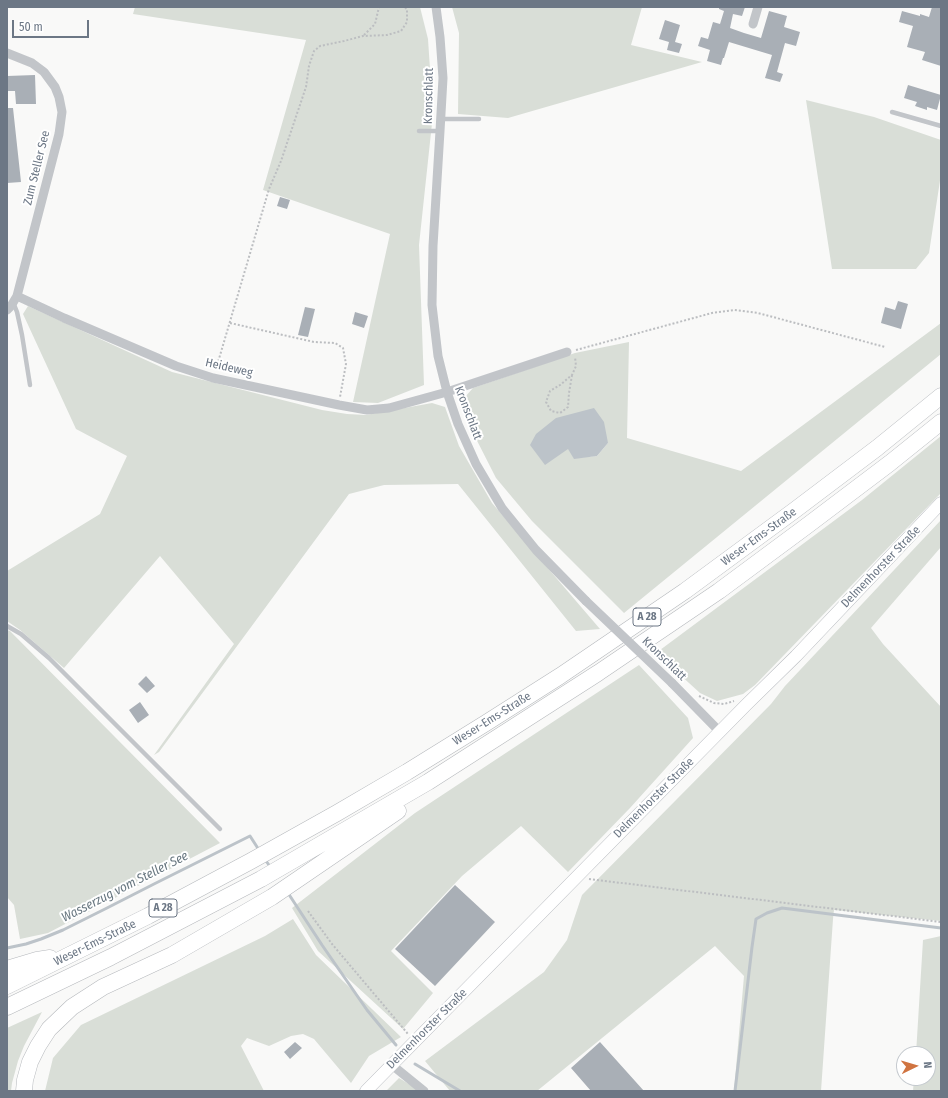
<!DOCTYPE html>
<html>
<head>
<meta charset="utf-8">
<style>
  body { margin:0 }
  #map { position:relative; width:948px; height:1098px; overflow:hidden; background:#f9f9f8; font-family:"Fira Sans Condensed",sans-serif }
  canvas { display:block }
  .frame { position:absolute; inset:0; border:8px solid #6c7785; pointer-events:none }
  .north { position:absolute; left:896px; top:1046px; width:40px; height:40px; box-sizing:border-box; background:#fff; border:1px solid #c4c9ce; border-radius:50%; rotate:85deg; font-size:11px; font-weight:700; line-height:16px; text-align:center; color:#6c7785 }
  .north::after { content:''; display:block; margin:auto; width:14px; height:18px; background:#d07441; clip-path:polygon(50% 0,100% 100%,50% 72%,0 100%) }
  .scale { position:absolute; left:12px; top:20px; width:77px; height:18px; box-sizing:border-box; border:2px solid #6c7785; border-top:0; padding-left:5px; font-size:12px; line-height:14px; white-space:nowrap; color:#6c7785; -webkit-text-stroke:3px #fff; paint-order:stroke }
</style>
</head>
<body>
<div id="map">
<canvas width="948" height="1098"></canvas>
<div class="frame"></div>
<div class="north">N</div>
<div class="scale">50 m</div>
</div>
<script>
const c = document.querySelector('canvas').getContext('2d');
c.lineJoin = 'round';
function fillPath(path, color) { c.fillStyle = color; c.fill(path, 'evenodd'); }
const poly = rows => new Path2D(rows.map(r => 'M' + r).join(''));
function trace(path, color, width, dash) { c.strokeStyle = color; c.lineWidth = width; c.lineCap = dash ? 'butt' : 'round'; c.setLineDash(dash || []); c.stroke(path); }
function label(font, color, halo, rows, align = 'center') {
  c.font = font + ' "Fira Sans Condensed",sans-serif'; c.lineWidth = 4; c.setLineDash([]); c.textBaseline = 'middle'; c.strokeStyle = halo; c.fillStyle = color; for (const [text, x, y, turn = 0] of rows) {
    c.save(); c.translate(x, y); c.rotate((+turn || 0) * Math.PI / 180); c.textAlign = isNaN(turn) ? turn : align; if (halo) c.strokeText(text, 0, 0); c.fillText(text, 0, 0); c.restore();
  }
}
fillPath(poly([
  [135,7,420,7,428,39,433,114,419,245,424,385,378,403,353,402,390,234,263,190,306,40,133,14],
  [452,7,642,7,631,45,702,62,508,118,458,114,459,33],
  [806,100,874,117,941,140,941,174,929,253,916,269,832,269],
  [28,306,172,372,322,410,347,414,366,415,432,403,445,407,459,446,492,503,600,629,576,631,458,484,384,485,349,494,159,752,154,755,234,644,160,556,64,668,20,630,7,621,7,571,100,514,127,456,76,429,23,314],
  [941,323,941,354,624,613,532,521,496,478,466,419,465,397,473,388,575,353,629,342,627,438,741,471],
  [608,443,597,456,574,458,569,449],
  [941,436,941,493,755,685,743,694,717,701,700,693,656,653,862,500],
  [941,520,941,547,871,628,883,644,941,707,941,921,834,910,833,919,821,1091,734,1091,744,976,715,946,537,1091,450,1091,425,1061,544,972,567,940,582,895,771,704,785,686],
  [7,630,10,631,220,843,48,933,20,939,14,905,7,897],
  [639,665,688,718,693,738,630,808,568,872,521,826,462,876,391,951,433,993,403,1029,318,951,292,908,415,813],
  [293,919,316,955,401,1037,369,1056,351,1083,314,1039,303,1034,291,1036,269,1046,247,1038,241,1046,264,1091,45,1091,53,1058,81,1025,265,936],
  [941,936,941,1091,913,1091,914,1078,928,1078,928,1054,916,1054,923,940],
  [42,1012,24,1046,18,1061,12,1083,11,1091,7,1091,7,1028],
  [399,1078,412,1086,418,1091,386,1091]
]), '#d9ded7');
fillPath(poly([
  [594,408,604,422,608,443,597,456,574,459,568,449,545,465,530,445,536,434,556,418]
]), '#bcc3c9');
trace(poly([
  [264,858,271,868],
  [288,893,322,945,367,1010,396,1045],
  [7,948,26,944,41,939,63,930,107,908,154,884,250,836,259,850],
  [415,1064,460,1091],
  [735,1091,752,947,756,919,767,913,782,908,941,928]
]), '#bcc3c9', 3);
fillPath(poly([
  [719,7,745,7,742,16,733,14,730,28,744,33,761,38,769,11,787,16,784,27,800,32,796,46,785,43,777,72,783,74,780,82,765,78,772,55,729,42,724,58,723,58,721,65,707,61,710,50,698,46,701,37,708,39,713,22,720,24,724,11,719,9],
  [932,7,941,7,941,66,922,60,925,52,907,47,913,26,899,22,902,11,920,16,920,14,929,17],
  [665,20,680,25,675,42,682,44,679,53,667,50,669,42,659,39],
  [35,75,36,104,16,104,15,91,7,91,7,76],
  [908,85,941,95,937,110,927,107,927,110,915,106,917,102,904,98],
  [7,108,13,108,21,182,7,183],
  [280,197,290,200,287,209,277,206],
  [898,301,908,304,901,329,881,323,885,307,895,310],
  [305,307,315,309,308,337,298,335],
  [355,312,368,316,364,328,352,324],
  [146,676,155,686,147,693,138,684],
  [140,702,149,715,138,723,129,710],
  [455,885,495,922,435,986,395,949],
  [295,1042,302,1048,290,1059,284,1052],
  [600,1042,644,1091,591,1091,571,1068]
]), '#a9afb6');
const secondary = poly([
  [366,1091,746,705,796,656,941,503]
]);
const highway = poly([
  [7,969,37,960,50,958],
  [7,986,148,916,251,861,337,813,407,772,486,723,560,676,685,591,795,510,877,448,941,396],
  [7,1007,111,957,261,879,428,782,598,673,719,591,808,525,890,463,941,422],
  [24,1091,25,1080,30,1062,38,1046,49,1029,72,1007,103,987,172,955,272,897,398,811]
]);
trace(secondary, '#b7babf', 13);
trace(highway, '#b5b8bc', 17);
trace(poly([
  [364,35,375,24,379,7],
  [230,323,314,342,335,343,343,348,346,364,340,397],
  [576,350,712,313,734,310,758,313,885,347],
  [216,369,269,189,281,161,306,87,309,66,314,51,320,46,344,41,363,36,387,35,401,31,407,22,407,10,405,7],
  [572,375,569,393,568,407,560,413,551,411,546,402,550,391,560,385,572,375,576,366,575,357],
  [699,696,714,703,724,704,734,701],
  [589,879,941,922],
  [308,911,332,944,408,1034]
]), '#bcbec1', 2, [2, 2]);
trace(poly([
  [892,112,941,126],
  [441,119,479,119],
  [419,131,440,131],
  [13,302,17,312,22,335,30,385],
  [7,626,21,634,49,658,220,829]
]), '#c2c5c9', 4.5);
trace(poly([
  [436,7,440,37,443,78,440,131,433,246,432,305,438,356,447,392,458,424,476,464,502,508,536,550,586,601],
  [753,24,758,7],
  [7,53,32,63,44,72,55,87,59,97,62,112,59,134,17,296,11,306,7,310],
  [17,296,64,318,176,366,213,378,339,405,367,410,389,408,447,392,567,352],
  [672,683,720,732],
  [392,1065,424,1091]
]), '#c2c5c9', 9);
trace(secondary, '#fff', 12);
trace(highway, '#fff', 16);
trace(poly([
  [586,601,672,683]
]), '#c2c5c9', 9);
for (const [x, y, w] of [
  [647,617,28],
  [163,908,28]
]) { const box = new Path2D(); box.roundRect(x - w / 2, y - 9, w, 18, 3); c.fillStyle = '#fff'; c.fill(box); trace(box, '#6c7785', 1); }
label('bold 11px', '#6c7785', null, [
  ["A 28",647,617],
  ["A 28",163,908]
]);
label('12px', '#6c7785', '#fff', [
  ["Kronschlatt",429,96,-89],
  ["Zum Steller See",37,168,-76],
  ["Heideweg",229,368,13],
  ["Kronschlatt",468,413,69],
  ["Weser-Ems-Straße",759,537,-36],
  ["Delmenhorster Straße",881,567,-46],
  ["Kronschlatt",664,659,44],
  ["Weser-Ems-Straße",492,719,-32],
  ["Delmenhorster Straße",654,798,-45],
  ["Weser-Ems-Straße",95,943,-26],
  ["Delmenhorster Straße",427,1029,-45]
]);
label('italic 13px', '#687780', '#fff', [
  ["Wasserzug vom Steller See",125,887,-27]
]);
</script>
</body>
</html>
